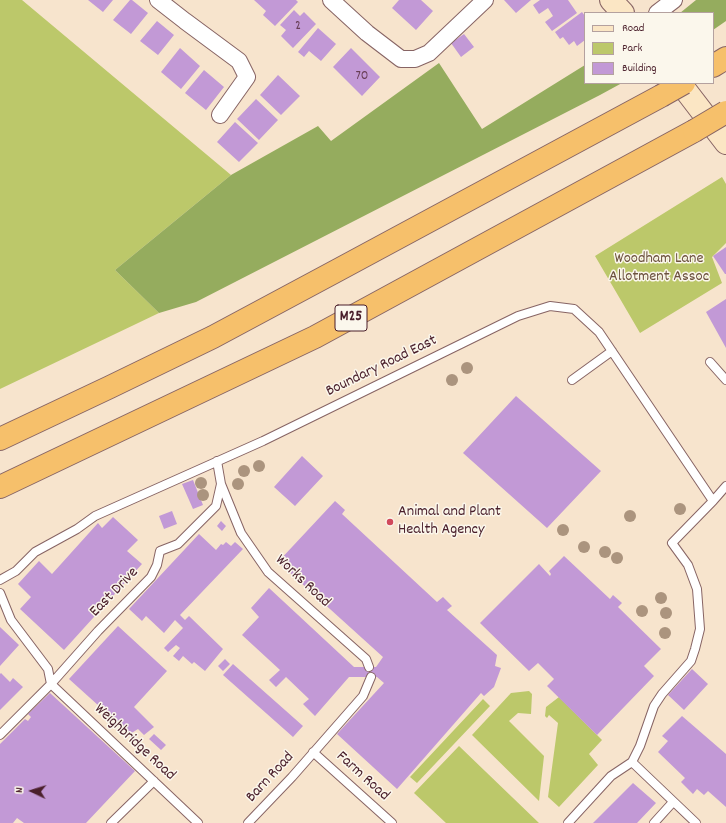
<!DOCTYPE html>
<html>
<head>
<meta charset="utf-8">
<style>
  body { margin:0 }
  #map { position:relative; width:726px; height:823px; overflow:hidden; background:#f7e4cd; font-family:Dekko,sans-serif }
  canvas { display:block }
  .legend { position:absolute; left:584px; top:12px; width:130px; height:72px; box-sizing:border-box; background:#fbf7ec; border:1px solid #b4a19f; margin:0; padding:5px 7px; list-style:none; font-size:12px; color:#4a1f2b }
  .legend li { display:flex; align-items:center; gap:8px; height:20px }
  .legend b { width:20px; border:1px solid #b4a19f }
  .north { position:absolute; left:12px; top:771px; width:40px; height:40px; -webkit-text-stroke:3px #fbf7ec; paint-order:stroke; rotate:274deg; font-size:11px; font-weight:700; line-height:16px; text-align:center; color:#4a1f2b }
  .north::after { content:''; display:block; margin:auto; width:14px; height:18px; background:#4a1f2b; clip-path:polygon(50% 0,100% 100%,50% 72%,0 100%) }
</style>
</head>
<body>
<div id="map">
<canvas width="726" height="823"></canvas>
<ul class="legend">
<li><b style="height:5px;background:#fbe6c4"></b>Road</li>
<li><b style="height:11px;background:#bcc86a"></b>Park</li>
<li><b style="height:11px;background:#c299d6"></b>Building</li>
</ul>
<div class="north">N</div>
</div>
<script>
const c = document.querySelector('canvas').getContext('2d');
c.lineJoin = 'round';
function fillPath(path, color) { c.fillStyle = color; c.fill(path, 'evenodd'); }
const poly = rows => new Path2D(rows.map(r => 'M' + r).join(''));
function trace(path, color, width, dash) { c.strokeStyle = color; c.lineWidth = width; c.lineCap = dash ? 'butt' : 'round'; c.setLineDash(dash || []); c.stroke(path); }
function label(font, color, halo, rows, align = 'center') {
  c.font = font + ' Dekko,sans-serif'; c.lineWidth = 3; c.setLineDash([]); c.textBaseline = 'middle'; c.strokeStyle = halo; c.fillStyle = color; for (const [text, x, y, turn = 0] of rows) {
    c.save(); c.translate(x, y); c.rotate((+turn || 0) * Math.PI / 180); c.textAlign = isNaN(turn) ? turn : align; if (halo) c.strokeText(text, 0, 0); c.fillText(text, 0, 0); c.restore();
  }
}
fillPath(poly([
  [0,0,22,0,231,175,115,270,159,313,0,389],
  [722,177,726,184,726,243,712,257,722,283,640,333,595,256],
  [529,691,532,694,531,714,518,713,509,721,544,756,539,801,472,735,511,693],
  [559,697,602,740,589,754,598,765,559,807,548,797,558,723,549,715,547,718,545,716,546,707],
  [483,699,490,706,417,783,410,777],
  [459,746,539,823,446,823,414,793]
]), '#bcc86a');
fillPath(poly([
  [696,0,726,0,726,21,713,30,713,13,680,13],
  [439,63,482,129,585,65,585,83,622,83,600,95,196,302,159,313,115,270,231,175,318,126,331,141]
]), '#95ac5e');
fillPath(poly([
  [88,0,113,0,103,12],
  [130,0,132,0,148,13,131,34,113,20],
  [254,0,296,0,298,2,275,26,263,15,266,11],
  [399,0,421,0,433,11,416,30,392,8],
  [504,0,531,0,516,13],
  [540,0,568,0,577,13,552,31,545,22,553,16,548,8,539,14,533,5],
  [294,10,300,16,304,12,316,24,293,48,281,36,286,30,280,25],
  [582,12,585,16,585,40,577,46,574,41,569,45,563,37,560,39,555,32],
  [157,21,174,35,158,55,140,41],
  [318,28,336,44,321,61,309,51,304,57,298,52],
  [464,34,474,47,461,57,451,43],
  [180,48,200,66,181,89,161,72],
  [351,48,380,77,362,96,333,67],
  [204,70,224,87,206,110,185,93],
  [278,75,300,96,281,115,260,95],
  [256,99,278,120,259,140,237,119],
  [235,122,258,143,239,162,217,142],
  [726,247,726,274,725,274,713,256],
  [726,299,726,348,706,312],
  [516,396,601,471,547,528,463,453],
  [302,456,323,476,295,506,274,487],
  [193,480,203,505,193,509,182,484],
  [335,501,345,510,342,514,437,602,443,597,452,606,447,610,497,655,495,666,501,668,494,687,484,696,481,693,397,789,337,734,384,683,377,677,349,677,315,716,303,704,309,699,286,677,276,687,269,680,280,670,242,635,259,617,251,608,269,588,354,667,376,667,383,657,278,562],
  [172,511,177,524,164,529,159,516],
  [113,517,138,540,127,551,142,564,64,650,20,609,31,597,18,584,39,561,52,574,98,523,102,528],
  [221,521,226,526,222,531,217,526],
  [199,534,216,550,221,544,223,545,226,542,231,546,235,542,243,549,180,615,185,620,189,616,223,649,205,671,194,662,192,664,183,656,179,661,173,656,180,648,176,645,168,652,164,648,183,628,175,620,164,633,146,616,142,621,129,609],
  [564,556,610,599,613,595,622,603,618,607,661,649,644,666,654,676,597,735,547,686,554,679,538,663,529,671,480,623,539,564,550,576,551,574,549,571],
  [118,626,167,671,134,707,154,727,144,735,138,729,130,734,69,679],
  [0,627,19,645,0,666],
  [225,659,230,664,223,671,218,666],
  [233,664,303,726,293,737,223,675],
  [692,669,708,684,684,710,668,695],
  [1,673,10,682,13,678,23,687,0,710,0,674],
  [50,693,135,771,86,823,24,823,17,818,13,823,0,823,0,744,25,719,28,721,31,717,28,714],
  [682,716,726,754,726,807,708,791,704,795,697,789,693,794,681,782,685,778,658,752,668,741,662,736],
  [154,734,166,745,161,750,149,739],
  [633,783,656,803,637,823,593,823]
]), '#c299d6');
const lane = poly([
  [710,362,726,380],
  [572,380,612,351],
  [221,484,241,533,268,572,366,659,369,667],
  [0,580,16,571,35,552,77,529,95,516,263,441,518,316,550,306,574,309,599,332,713,501],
  [0,593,11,620,48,669,51,684],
  [51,684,198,823],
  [0,735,51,684,98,631,151,577,157,565,160,551,178,544,216,506,221,484,217,461],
  [313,752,392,823],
  [632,762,640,746,654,706,662,694,691,661,695,649,700,629,697,589,688,565,672,543,713,501,726,486],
  [632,762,696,823],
  [111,823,154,781],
  [248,823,292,777,363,696,371,677],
  [568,823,611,776,632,762],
  [654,823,673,802]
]);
const street = poly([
  [158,0,185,21,239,61,247,77,220,115],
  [331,0,367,33,401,59,415,59,429,53,485,0],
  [657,13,674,0]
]);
const secondary = poly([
  [611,0,623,13],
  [680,83,726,143]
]);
const highway = poly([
  [713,66,726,58],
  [0,439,110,387,213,337,338,270,661,96],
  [0,487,315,337,694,131]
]);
trace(lane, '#876464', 10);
trace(street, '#876464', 18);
trace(secondary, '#876464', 24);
trace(highway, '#876464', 24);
trace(lane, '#fff', 8);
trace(street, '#fff', 16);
trace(secondary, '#fbe6c4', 22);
trace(highway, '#f6c06b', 22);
const highwayBridge = poly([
  [661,96,684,83],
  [694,131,726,112]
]);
trace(highwayBridge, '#876464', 24, []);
trace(highwayBridge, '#f6c06b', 22);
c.fillStyle = '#ab947e';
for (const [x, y] of [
  [467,368],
  [452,380],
  [259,466],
  [244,471],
  [201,483],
  [238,484],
  [203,495],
  [680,509],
  [630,516],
  [563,530],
  [584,547],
  [605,552],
  [617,558],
  [661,598],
  [642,611],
  [666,613],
  [665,633]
]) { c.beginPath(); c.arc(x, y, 6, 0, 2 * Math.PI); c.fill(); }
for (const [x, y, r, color] of [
  [390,522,4,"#d1495b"]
]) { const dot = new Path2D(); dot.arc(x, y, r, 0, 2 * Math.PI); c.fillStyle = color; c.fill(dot); trace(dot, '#fbf7ec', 1.5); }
label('14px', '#683e56', null, [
  ["2",298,27],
  ["70",362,77]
]);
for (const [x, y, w] of [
  [351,318,32]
]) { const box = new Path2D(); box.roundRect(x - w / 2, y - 13, w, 26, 3); c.fillStyle = '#fbf7ec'; c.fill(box); trace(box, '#4a1f2b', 1); }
label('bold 15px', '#4a1f2b', null, [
  ["M25",351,318]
]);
label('16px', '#6c523e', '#fbf7ec', [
  ["Woodham Lane",659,260],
  ["Allotment Assoc",659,278]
]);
label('16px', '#4a1f2b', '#fbf7ec', [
  ["Boundary Road East",382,367,-26],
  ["Works Road",302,582,43],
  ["East Drive",115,593,-46],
  ["Weighbridge Road",134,743,43],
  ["Farm Road",362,777,42],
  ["Barn Road",271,778,-47]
]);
label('16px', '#4a1f2b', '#fbf7ec', [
  ["Animal and Plant",398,513],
  ["Health Agency",398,531]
], 'left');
</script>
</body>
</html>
